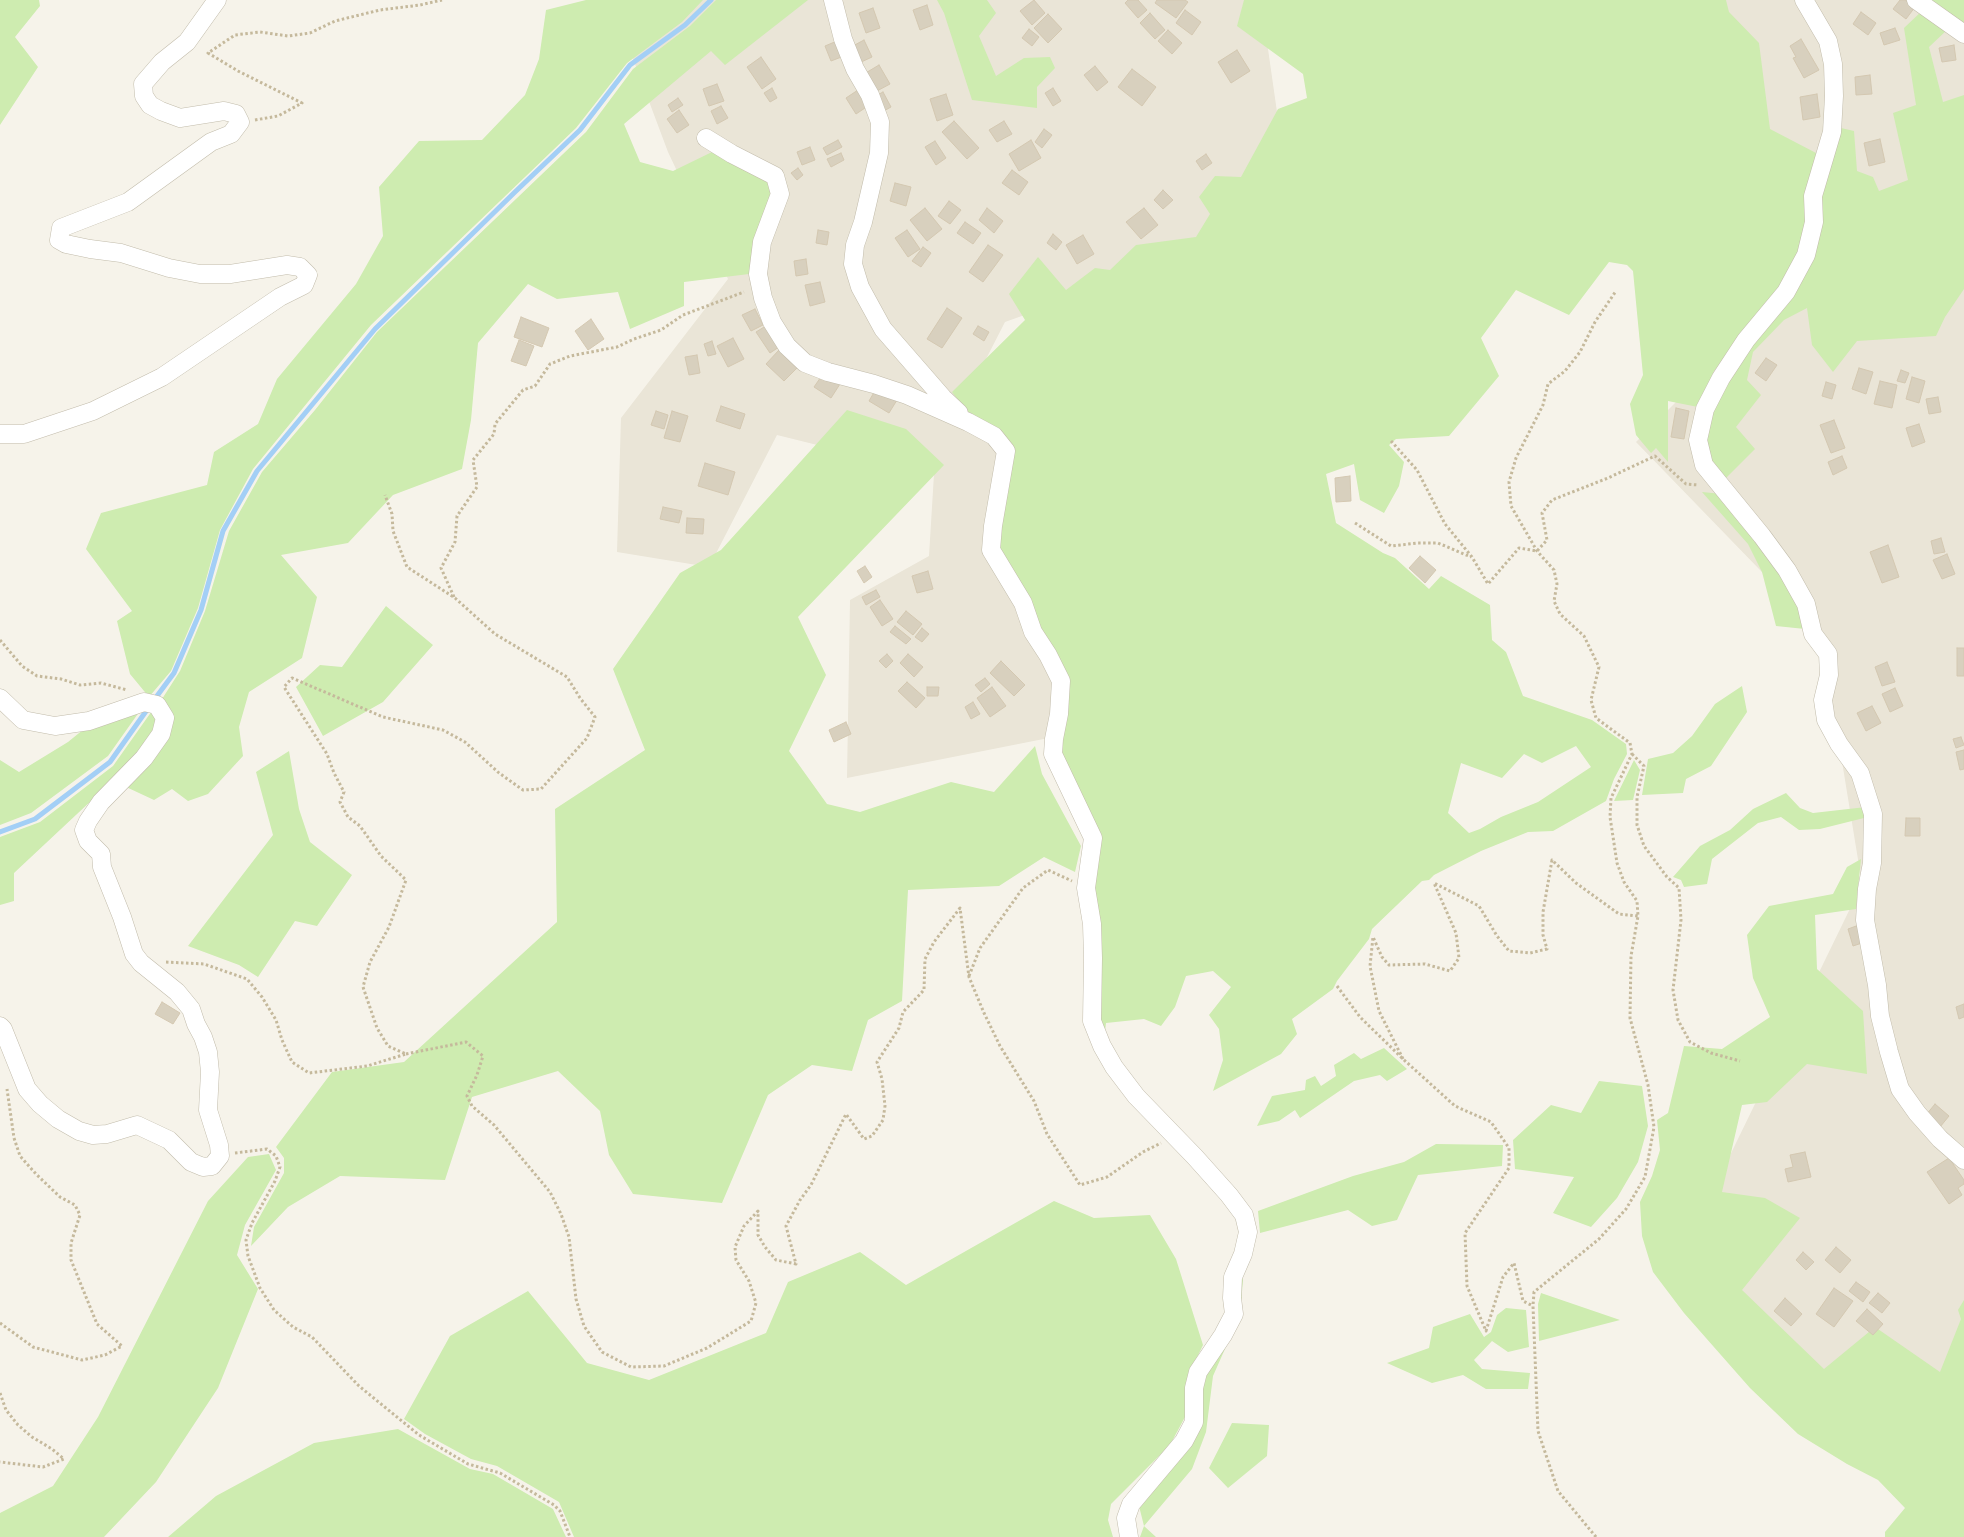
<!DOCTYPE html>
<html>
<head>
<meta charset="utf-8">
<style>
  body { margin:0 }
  canvas { display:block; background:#f6f3ea }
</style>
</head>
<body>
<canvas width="1964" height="1537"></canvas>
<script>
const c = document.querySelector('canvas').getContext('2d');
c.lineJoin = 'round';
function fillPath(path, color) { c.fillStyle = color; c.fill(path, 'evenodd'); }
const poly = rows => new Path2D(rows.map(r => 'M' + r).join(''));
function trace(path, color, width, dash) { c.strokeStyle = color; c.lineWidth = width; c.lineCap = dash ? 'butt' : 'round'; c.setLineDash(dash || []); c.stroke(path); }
fillPath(poly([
  [611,0,1261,0,1279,126,1201,252,1005,322,965,400,1031,469,1099,728,847,778,850,600,929,556,934,474,777,435,709,567,617,552,621,418,728,279,668,152],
  [1695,0,1964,0,1964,1530,1745,1320,1717,1182,1862,884,1821,633,1636,442,1727,351]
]), '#eae5d7');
fillPath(poly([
  [0,0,39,0,40,6,15,37,38,67,0,125],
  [586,0,703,0,682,22,627,63,576,128,371,325,253,469,220,530,198,608,171,671,149,697,130,674,117,621,132,611,86,549,101,513,207,485,214,452,258,424,277,379,356,284,383,236,379,187,419,141,482,140,525,95,539,59,546,10],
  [716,0,808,0,725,65,711,51,624,124,640,162,673,171,712,152,734,161,770,181,771,196,754,238,749,274,684,282,684,306,630,329,618,292,557,299,528,284,478,343,471,420,462,469,393,495,348,543,281,555,317,597,302,658,249,692,239,727,243,756,208,794,188,801,172,789,154,800,124,786,149,761,162,699,180,671,205,611,229,531,262,472,315,410,377,332,586,132,633,69,690,26],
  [937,0,987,0,996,13,979,36,996,76,1024,58,1050,57,1055,68,1037,87,1037,108,972,100,944,13],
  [1244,0,1726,0,1729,12,1759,43,1770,129,1818,154,1809,219,1800,252,1782,285,1714,371,1698,407,1668,401,1668,462,1656,448,1651,453,1636,435,1630,404,1643,375,1633,271,1627,265,1609,262,1569,315,1516,290,1481,338,1499,376,1449,436,1396,439,1389,445,1404,462,1399,486,1384,513,1360,500,1354,464,1326,474,1336,523,1383,553,1395,558,1429,589,1441,576,1490,605,1492,640,1506,652,1523,696,1592,720,1626,744,1627,754,1614,779,1606,801,1553,831,1528,832,1481,851,1434,875,1429,880,1422,881,1372,929,1369,939,1337,981,1333,989,1292,1019,1297,1034,1281,1054,1213,1091,1223,1060,1219,1029,1209,1015,1231,987,1213,971,1186,976,1175,1007,1161,1026,1144,1019,1106,1023,1104,1040,1097,1015,1090,887,1096,861,1058,752,1064,677,995,548,1010,469,952,392,1025,320,1009,294,1038,257,1066,290,1095,268,1110,270,1136,245,1196,237,1210,214,1199,197,1215,176,1241,177,1278,109,1307,98,1303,74,1237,26],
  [1576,746,1591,767,1538,802,1501,817,1480,829,1469,833,1448,813,1461,763,1502,778,1524,754,1542,763],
  [1924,0,1964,0,1964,30],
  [1923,10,1948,29,1929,47,1943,102,1964,95,1964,289,1945,317,1936,336,1857,341,1833,372,1812,345,1807,308,1784,320,1753,352,1747,380,1761,395,1736,427,1755,449,1723,481,1709,461,1705,439,1711,409,1729,377,1791,292,1841,128,1854,131,1857,171,1873,177,1879,191,1908,180,1893,113,1916,105,1904,28],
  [847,410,906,429,944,465,798,617,826,675,789,751,827,804,860,812,951,782,994,792,1035,746,1042,774,1081,846,1075,872,1044,857,999,886,908,890,902,1001,868,1020,852,1071,812,1065,768,1095,722,1203,633,1194,609,1155,600,1111,558,1071,472,1097,445,1180,340,1176,288,1207,251,1246,254,1227,284,1173,284,1158,276,1147,332,1072,404,1062,557,922,555,809,645,750,613,669,680,573,721,550],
  [1702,492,1722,494,1760,539,1802,607,1805,629,1776,626,1762,572,1748,544],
  [386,606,433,645,383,702,323,736,296,687,320,665,342,667],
  [1742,686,1747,712,1711,766,1686,779,1683,793,1642,795,1648,759,1673,753,1692,736,1715,704],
  [142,708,108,756,31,813,0,825,0,760,19,772,68,742,84,729],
  [154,708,160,719,155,734,108,785,14,873,14,901,0,905,0,837,40,822,113,766],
  [289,751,299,809,310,842,352,875,317,926,295,921,258,977,239,965,188,946,273,835,256,772],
  [1634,760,1640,770,1633,800,1614,801],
  [1786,793,1800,808,1813,813,1866,807,1868,817,1820,829,1799,830,1781,817,1758,823,1712,859,1707,884,1684,887,1681,880,1673,877,1700,846,1730,830,1753,809],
  [1861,859,1856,909,1815,915,1817,969,1863,1011,1867,1074,1807,1064,1767,1102,1742,1105,1722,1192,1765,1198,1800,1218,1742,1290,1824,1369,1875,1327,1940,1372,1961,1319,1958,1310,1964,1300,1964,1537,1885,1537,1885,1532,1905,1508,1878,1480,1847,1464,1798,1434,1750,1388,1684,1313,1653,1272,1642,1236,1640,1202,1652,1176,1660,1150,1657,1120,1668,1113,1684,1046,1722,1049,1770,1017,1753,978,1747,935,1769,906,1833,894,1847,867],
  [1384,1048,1407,1069,1387,1081,1380,1075,1354,1081,1300,1118,1295,1110,1279,1121,1257,1126,1272,1096,1305,1090,1306,1080,1315,1076,1321,1086,1336,1076,1334,1065,1354,1053,1361,1059],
  [1599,1081,1642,1086,1648,1126,1638,1162,1617,1198,1591,1227,1553,1213,1574,1177,1515,1169,1513,1140,1551,1105,1581,1113],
  [1436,1144,1503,1145,1502,1166,1418,1175,1397,1220,1372,1226,1348,1210,1260,1233,1258,1211,1353,1176,1404,1162],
  [269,1154,276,1170,245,1225,237,1255,258,1289,218,1388,156,1482,104,1537,0,1537,0,1513,53,1486,98,1417,208,1201,248,1157],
  [1054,1201,1094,1218,1150,1215,1176,1259,1203,1345,1188,1376,1185,1417,1170,1445,1111,1504,1108,1520,1113,1537,574,1537,559,1502,497,1466,471,1459,425,1434,404,1419,450,1336,528,1291,587,1363,649,1380,766,1333,788,1282,860,1252,906,1285],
  [1239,1273,1243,1280,1240,1315,1213,1376,1206,1432,1192,1469,1144,1526,1156,1537,1140,1537,1144,1526,1139,1506,1168,1470,1200,1387,1237,1313],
  [1541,1293,1620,1320,1539,1341,1538,1304],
  [1506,1308,1526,1310,1529,1347,1508,1352,1492,1341,1474,1360,1482,1369,1530,1373,1528,1389,1486,1389,1463,1375,1432,1383,1387,1363,1429,1348,1433,1327,1470,1314,1484,1337,1491,1332,1497,1315],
  [1232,1423,1269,1425,1267,1456,1228,1488,1209,1468],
  [398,1429,470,1469,493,1474,553,1509,566,1537,168,1537,216,1496,314,1443]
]), '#ceecb0');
trace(poly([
  [154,700,174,673,201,610,223,531,257,471,375,329,515,192,580,130,630,65,685,25,711,0],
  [0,832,35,819,110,762,149,707]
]), '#a3cff6', 5);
const building = poly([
  [1034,0,1045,13,1032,25,1020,11,1034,0],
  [1128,0,1138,0,1147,10,1138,18,1125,3,1128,0],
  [1157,0,1185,0,1188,2,1176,18,1155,3,1157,0],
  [1900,0,1905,0,1915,7,1906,19,1893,9,1900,0],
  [927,5,933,25,920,30,913,10,927,5],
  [873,8,880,28,866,33,859,13,873,8],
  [1185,10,1201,22,1192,35,1176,23,1185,10],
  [1861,12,1876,23,1868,35,1853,24,1861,12],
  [1150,13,1165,30,1155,39,1140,23,1150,13],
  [1048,14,1062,29,1048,43,1034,28,1048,14],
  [1895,28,1900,40,1884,45,1880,33,1895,28],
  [1029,29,1039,37,1032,46,1022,38,1029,29],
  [1168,30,1182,43,1172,54,1158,41,1168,30],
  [1801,39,1819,70,1804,78,1793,58,1796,57,1790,46,1801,39],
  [864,40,872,57,859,63,851,47,864,40],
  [837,41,844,56,831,61,825,46,837,41],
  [1954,45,1956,60,1942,62,1939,48,1954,45],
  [1237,50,1250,71,1231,83,1218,62,1237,50],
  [761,57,776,79,762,89,747,67,761,57],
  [879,65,890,84,875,92,864,74,879,65],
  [1095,66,1108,82,1097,91,1084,75,1095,66],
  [1132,69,1156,87,1142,106,1118,87,1132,69],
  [1870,75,1872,94,1856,95,1855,77,1870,75],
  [717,84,724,101,709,106,703,89,717,84],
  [772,88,777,98,770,102,764,93,772,88],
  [1053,88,1061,101,1053,106,1045,93,1053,88],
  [858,90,868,106,856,114,846,98,858,90],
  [883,92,891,107,882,112,874,97,883,92],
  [946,94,953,115,937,121,930,99,946,94],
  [1817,94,1820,117,1803,120,1800,97,1817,94],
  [678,98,683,105,672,112,668,105,678,98],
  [721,106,728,118,717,124,711,111,721,106],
  [679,110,689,125,677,133,667,119,679,110],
  [954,121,979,148,967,159,942,132,954,121],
  [1004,121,1012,134,997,142,989,130,1004,121],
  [1044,129,1052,135,1042,148,1035,142,1044,129],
  [1880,139,1885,162,1869,166,1864,143,1880,139],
  [838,140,842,147,827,155,823,148,838,140],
  [1031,140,1041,158,1019,171,1009,154,1031,140],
  [935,141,946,158,936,165,925,147,935,141],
  [810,147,815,160,802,165,797,152,810,147],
  [841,153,844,160,831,167,827,159,841,153],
  [1206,154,1212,163,1202,170,1196,161,1206,154],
  [798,168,803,175,797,180,791,173,798,168],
  [1012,170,1028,182,1019,195,1002,183,1012,170],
  [895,183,911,187,906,206,890,201,895,183],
  [1163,190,1173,200,1163,209,1154,200,1163,190],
  [949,201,961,210,950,224,938,216,949,201],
  [925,208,942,229,927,241,910,220,925,208],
  [987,208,1003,221,994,233,979,220,987,208],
  [1144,208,1158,225,1141,239,1126,222,1144,208],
  [965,222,981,233,973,244,957,233,965,222],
  [818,230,829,232,827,245,816,243,818,230],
  [907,230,920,249,908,257,895,238,907,230],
  [1053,234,1062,242,1056,250,1047,243,1053,234],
  [1083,235,1094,254,1077,264,1066,245,1083,235],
  [988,245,1003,255,983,282,969,272,988,245],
  [923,247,931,253,921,267,912,261,923,247],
  [806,259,808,274,796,276,794,261,806,259],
  [820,282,825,302,810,306,805,285,820,282],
  [947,308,962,318,942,348,927,339,947,308],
  [755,309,763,325,751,331,742,315,755,309],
  [521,317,549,328,542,347,514,337,521,317],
  [591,319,604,339,588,350,575,331,591,319],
  [769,324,782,345,770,353,756,332,769,324],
  [978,326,989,332,984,341,973,334,978,326],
  [733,338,744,359,728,367,717,346,733,338],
  [519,340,534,346,526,366,511,361,519,340],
  [712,341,716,354,708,356,704,344,712,341],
  [779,350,798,367,784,381,766,364,779,350],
  [697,355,700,373,689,375,685,357,697,355],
  [1766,358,1777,365,1766,381,1755,373,1766,358],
  [1859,368,1873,372,1866,394,1852,389,1859,368],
  [1901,370,1909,373,1905,383,1897,381,1901,370],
  [823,374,840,384,831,398,814,387,823,374],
  [1912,377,1925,381,1919,403,1906,399,1912,377],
  [1880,381,1897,385,1892,408,1874,404,1880,381],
  [1826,382,1836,385,1832,399,1822,396,1826,382],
  [876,389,897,400,889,413,869,401,876,389],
  [1938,397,1941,412,1929,414,1926,399,1938,397],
  [721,406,745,414,740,429,716,421,721,406],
  [1676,408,1689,411,1684,439,1671,437,1676,408],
  [656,411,668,415,664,429,651,425,656,411],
  [672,411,688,416,680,442,664,438,672,411],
  [1834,420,1845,448,1831,453,1820,425,1834,420],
  [1919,424,1925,442,1912,447,1906,428,1919,424],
  [1842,456,1847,468,1833,475,1828,462,1842,456],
  [705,463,735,472,728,495,698,486,705,463],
  [1350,476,1351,501,1336,502,1335,478,1350,476],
  [663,507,682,511,679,523,660,519,663,507],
  [687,518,704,519,703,534,686,533,687,518],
  [1941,538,1945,552,1934,554,1931,541,1941,538],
  [1888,545,1899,577,1882,583,1870,552,1888,545],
  [1947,554,1955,574,1942,579,1933,560,1947,554],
  [1420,556,1436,570,1425,583,1409,568,1420,556],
  [865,566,872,577,864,583,857,571,865,566],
  [928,571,933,589,917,593,912,576,928,571],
  [876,590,880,597,866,605,862,597,876,590],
  [880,600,893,619,882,626,870,607,880,600],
  [906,611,922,624,913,635,897,622,906,611],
  [895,626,911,639,906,644,890,632,895,626],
  [922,628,929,634,922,642,915,637,922,628],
  [1957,648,1964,648,1964,676,1957,676,1957,648],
  [887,654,893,661,886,668,879,661,887,654],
  [908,654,923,667,914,677,900,663,908,654],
  [1001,661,1025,685,1014,696,990,673,1001,661],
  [1887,662,1895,682,1882,686,1875,667,1887,662],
  [985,678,990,684,981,692,975,685,985,678],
  [907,682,925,698,916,708,898,691,907,682],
  [927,687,939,687,938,696,927,696,927,687],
  [992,687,1006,706,990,717,977,698,992,687],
  [1895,688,1903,706,1890,712,1882,694,1895,688],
  [973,702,980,714,971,719,965,707,973,702],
  [1872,706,1881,723,1866,731,1857,713,1872,706],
  [846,722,851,734,834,742,829,730,846,722],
  [1961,737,1964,745,1956,748,1953,739,1961,737],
  [1964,750,1964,769,1960,770,1956,752,1964,750],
  [1906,818,1920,818,1920,836,1905,836,1906,818],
  [1859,925,1865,942,1853,946,1848,929,1859,925],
  [162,1002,180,1013,173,1024,155,1014,162,1002],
  [1964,1004,1964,1017,1959,1019,1956,1007,1964,1004],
  [1935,1104,1949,1116,1940,1127,1926,1115,1935,1104],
  [1805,1152,1811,1177,1788,1182,1785,1169,1793,1167,1790,1155,1805,1152],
  [1949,1158,1964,1180,1964,1184,1958,1188,1962,1195,1949,1204,1927,1172,1949,1158],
  [1836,1247,1851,1260,1840,1273,1825,1260,1836,1247],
  [1803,1252,1814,1262,1806,1270,1796,1260,1803,1252],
  [1856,1282,1870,1292,1863,1302,1849,1291,1856,1282],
  [1834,1288,1853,1301,1834,1327,1816,1314,1834,1288],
  [1878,1293,1890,1303,1882,1313,1869,1303,1878,1293],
  [1785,1298,1802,1314,1791,1326,1774,1311,1785,1298],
  [1867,1309,1883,1324,1873,1335,1856,1321,1867,1309]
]);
fillPath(building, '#d8d0be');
trace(building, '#d4c8b1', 1);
const street = poly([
  [833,0,843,39,855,69,870,95,880,122,879,153,863,222,855,245,853,264,860,287,883,329,943,398,959,413],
  [1804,0,1828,41,1833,64,1834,96,1832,132,1813,196,1814,222,1806,255,1786,292,1746,340,1721,378,1705,409,1698,440,1704,465,1762,536,1787,570,1806,604,1813,634,1828,654,1829,675,1823,700,1826,720,1839,744,1860,773,1873,814,1872,863,1867,889,1865,920,1877,985,1880,1016,1889,1052,1900,1089,1917,1113,1940,1139,1964,1160],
  [1916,0,1964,34],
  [706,138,732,154,775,176,780,194,762,242,758,274,763,298,772,322,787,346,805,363,828,372,874,384,907,395,968,422,994,436,1006,451,993,526,991,550,1023,603,1033,632,1048,655,1061,681,1059,714,1054,739,1053,754,1093,838,1086,888,1092,924,1093,958,1092,1021,1102,1046,1114,1067,1136,1096,1195,1157,1229,1195,1244,1215,1248,1232,1243,1254,1233,1277,1232,1298,1234,1314,1223,1335,1198,1372,1194,1388,1194,1422,1184,1441,1131,1504,1126,1518,1129,1537],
  [0,434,24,434,93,411,162,377,280,297,304,285,308,275,300,267,287,265,230,274,200,274,169,268,121,253,90,249,66,244,59,240,61,228,128,202,211,142,231,134,240,122,236,114,224,111,180,118,161,111,150,105,144,96,143,84,162,62,187,42,217,0],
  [0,698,23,720,55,726,89,721,144,702,157,705,165,718,161,734,144,758,101,802,88,821,84,830,88,841,101,854,102,867,122,917,134,954,141,963,177,992,191,1009,196,1024,203,1037,208,1052,210,1072,208,1110,219,1145,220,1156,212,1166,203,1167,191,1162,169,1140,137,1125,107,1134,93,1135,79,1131,58,1119,40,1104,27,1089,3,1029,0,1026]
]);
trace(street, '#c2bcab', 19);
trace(poly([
  [255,120,278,116,302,103,238,71,208,53,235,35,260,32,288,36,310,33,335,21,380,10,420,5,442,0],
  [1391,441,1417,470,1445,524,1472,557,1488,584,1519,548,1537,551,1547,540,1542,513,1552,500,1608,478,1655,456,1686,484,1698,485],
  [1355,523,1391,546,1418,543,1438,543,1471,557],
  [454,597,441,568,455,542,457,516,477,487,473,460,494,434,495,424,523,390,535,386,550,364,570,356,617,347,634,339,661,330,683,315,744,292],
  [0,640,22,666,37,676,61,679,80,685,101,683,127,690],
  [1632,754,1644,766,1637,797,1637,825,1644,846,1667,877,1679,888,1681,920,1673,990,1678,1020,1690,1042,1711,1053,1740,1061],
  [166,962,204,964,247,979,262,997,276,1020,282,1040,292,1062,309,1073,367,1066,406,1054,388,1046,377,1028,363,987,370,962,389,927,406,880,381,856,360,826,348,817,340,802,344,792,334,773,327,754,284,687,292,678,383,717,443,730,465,742,499,773,523,790,541,789,587,738,595,717,580,698,567,677,495,634,455,598,407,567,393,531,392,514,385,495],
  [969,976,980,948,1023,888,1048,870,1072,881],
  [1337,986,1360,1017,1403,1059,1455,1106,1491,1122,1509,1148,1509,1168,1465,1233,1467,1286,1486,1331,1503,1277,1514,1263,1523,1301,1533,1306],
  [406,1054,466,1042,483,1056,477,1075,467,1096,472,1106,494,1125,550,1192,561,1214,569,1237,576,1299,584,1326,602,1352,631,1367,664,1366,707,1348,751,1321,756,1303,749,1281,736,1260,735,1247,744,1226,758,1211,758,1235,765,1247,776,1260,796,1264,786,1226,800,1200,811,1185,846,1114,864,1139,872,1136,883,1120,885,1106,882,1079,877,1062,899,1028,903,1012,924,990,925,959,934,942,960,908,969,977,984,1013,1000,1046,1034,1101,1047,1134,1080,1185,1107,1177,1143,1152,1161,1143],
  [1403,1059,1379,1011,1370,966,1373,937,1382,957,1389,965,1425,964,1450,971,1459,958,1456,933,1434,883,1479,906,1497,936,1509,951,1530,953,1547,949,1543,935,1543,912,1552,860,1576,883,1619,914,1638,916],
  [235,1153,267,1149,276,1156,280,1167,275,1181,252,1223,246,1240,248,1256,260,1288,274,1310,293,1327,312,1337,359,1386,419,1435,468,1464,500,1473,554,1505,560,1511,570,1537],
  [0,1323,33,1347,82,1360,105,1355,122,1346,97,1324,71,1260,71,1243,80,1215,75,1205,60,1197,36,1174,20,1156,14,1138,7,1089],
  [0,1393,6,1410,18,1425,32,1437,52,1449,64,1459,43,1467,0,1462],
  [1596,1537,1558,1491,1538,1431,1533,1306,1534,1292,1599,1239,1626,1209,1645,1177,1654,1127,1648,1085,1630,1018,1631,956,1638,916,1637,901,1624,882,1617,863,1610,817,1611,798,1632,754,1630,743,1596,718,1591,700,1599,667,1584,636,1560,614,1554,601,1557,584,1554,570,1537,551,1511,506,1509,482,1516,458,1543,405,1548,384,1565,371,1580,352,1595,322,1616,291]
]), '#c5b99c', 3, [2.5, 2.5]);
trace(street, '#fff', 18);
</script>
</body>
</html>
